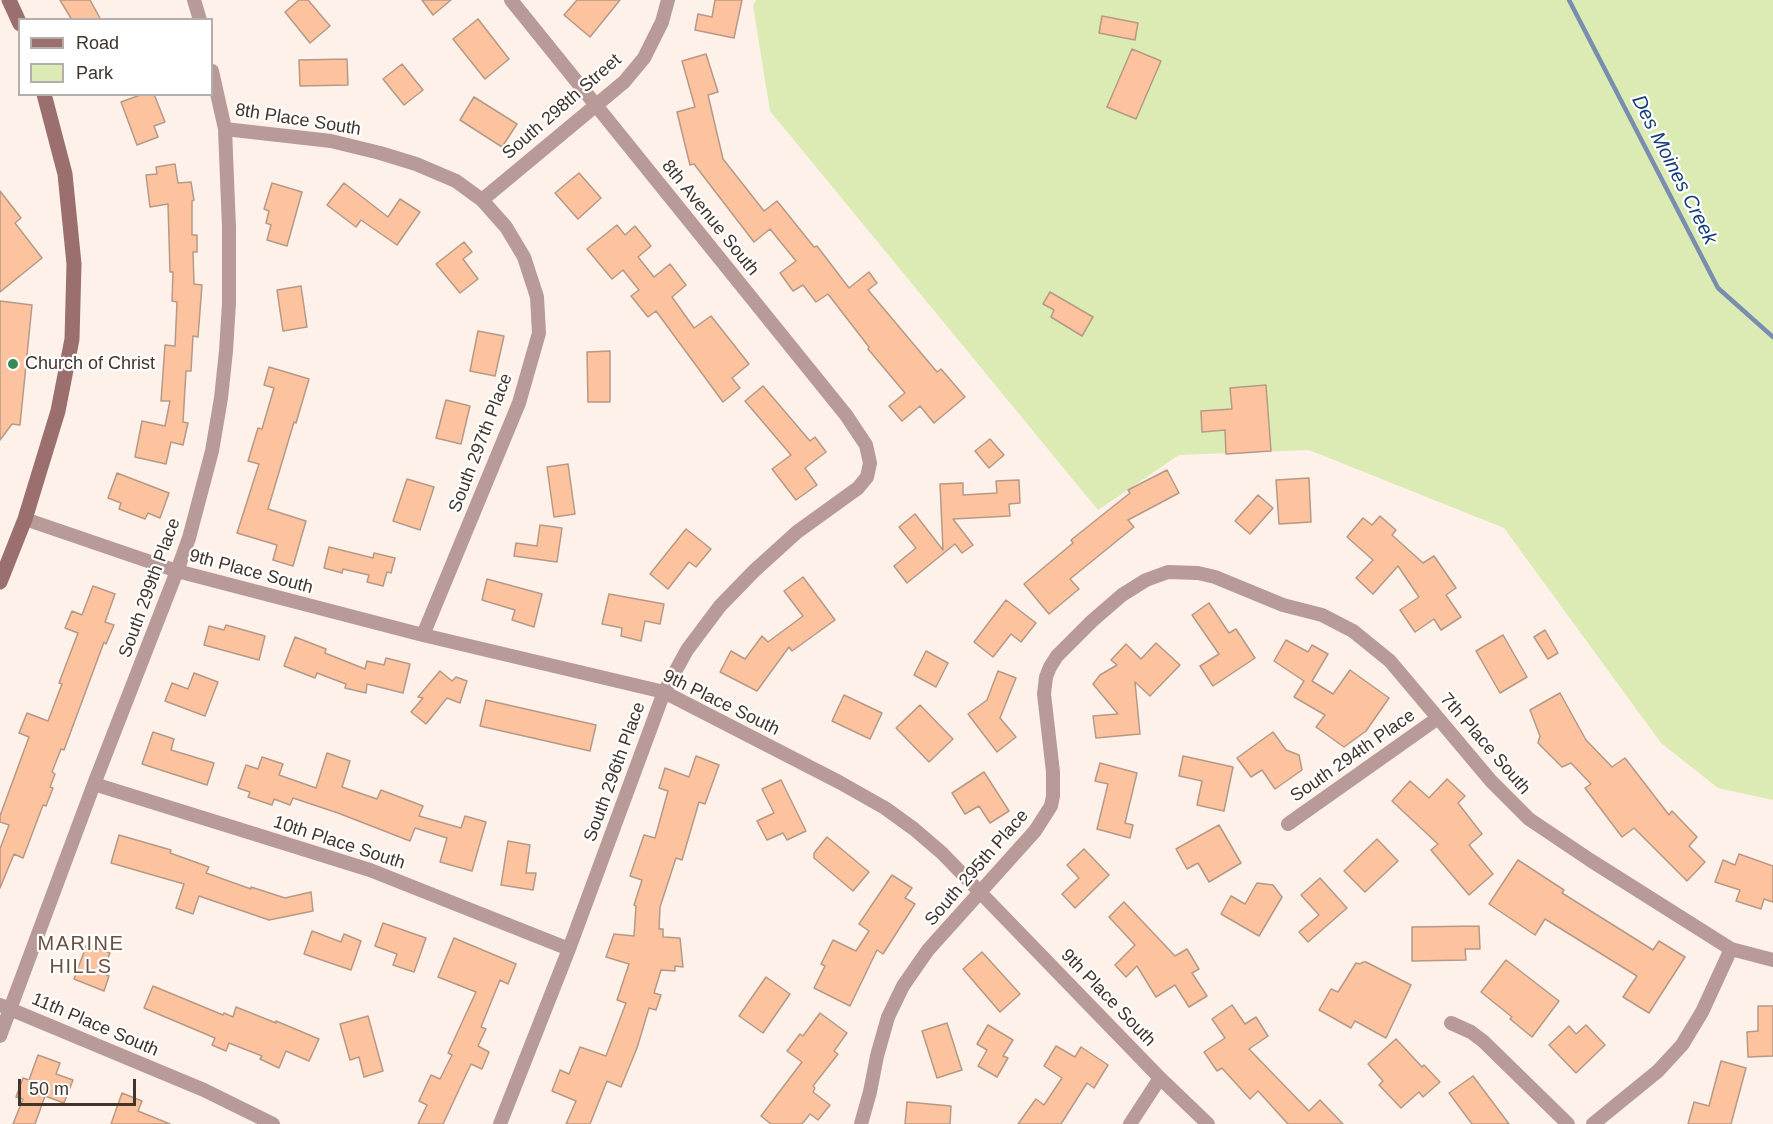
<!DOCTYPE html>
<html>
<head>
<meta charset="utf-8">
<style>
  body { margin:0 }
  #map { position:relative; width:1773px; height:1124px; overflow:hidden; background:#fdf1e9; font-family:Arial,sans-serif }
  canvas { display:block }
  .legend { position:absolute; left:18px; top:18px; width:195px; height:78px; box-sizing:border-box; background:#fff; border:2px solid #b3aeab; margin:0; padding:8px 10px; list-style:none; font-size:18px; color:#40342c }
  .legend li { display:flex; align-items:center; gap:12px; height:30px }
  .legend b { width:30px; border:2px solid #b3aeab }
  .scale { position:absolute; left:18px; top:1079px; width:118px; height:27px; box-sizing:border-box; border:3px solid #40342c; border-top:0; padding-left:8px; font-size:18px; line-height:21px; white-space:nowrap; color:#40342c; -webkit-text-stroke:4px #fff; paint-order:stroke }
</style>
</head>
<body>
<div id="map">
<canvas width="1773" height="1124"></canvas>
<ul class="legend">
<li><b style="height:8px;background:#9a6f6d"></b>Road</li>
<li><b style="height:16px;background:#dbebb3"></b>Park</li>
</ul>
<div class="scale">50 m</div>
</div>
<script>
const c = document.querySelector('canvas').getContext('2d');
c.lineJoin = 'round';
function fillPath(path, color) { c.fillStyle = color; c.fill(path, 'evenodd'); }
const poly = rows => new Path2D(rows.map(r => 'M' + r).join(''));
function trace(path, color, width, dash) { c.strokeStyle = color; c.lineWidth = width; c.lineCap = dash ? 'butt' : 'round'; c.setLineDash(dash || []); c.stroke(path); }
function label(font, color, halo, rows, align = 'center') {
  c.font = font + ' Arial,sans-serif'; c.lineWidth = 4.5; c.setLineDash([]); c.textBaseline = 'middle'; c.strokeStyle = halo; c.fillStyle = color; for (const [text, x, y, turn = 0] of rows) {
    c.save(); c.translate(x, y); c.rotate((+turn || 0) * Math.PI / 180); c.textAlign = isNaN(turn) ? turn : align; if (halo) c.strokeText(text, 0, 0); c.fillText(text, 0, 0); c.restore();
  }
}
fillPath(poly([
  [756,0,1773,0,1773,800,1718,788,1661,743,1504,528,1309,450,1179,455,1098,510,770,111,753,6]
]), '#dbebb3');
trace(poly([
  [1569,0,1718,288,1773,337]
]), '#798dae', 4.5);
const building = poly([
  [60,0,90,0,101,20,72,20,60,0],
  [299,0,308,0,330,26,310,43,285,12,299,0],
  [422,0,451,0,433,15,422,0],
  [577,0,620,0,590,37,564,15,577,0],
  [715,0,742,0,734,38,695,30,698,14,712,17,715,0],
  [1102,16,1138,23,1135,40,1099,33,1102,16],
  [478,19,509,59,485,79,453,39,478,19],
  [1132,49,1161,61,1136,119,1107,107,1132,49],
  [706,54,718,92,708,95,723,159,764,211,777,201,814,247,817,246,849,288,869,272,877,283,868,290,937,372,941,369,965,397,934,423,920,406,902,421,889,406,905,393,868,349,869,347,828,294,816,302,803,285,793,291,780,273,796,261,770,229,754,242,694,164,690,165,677,112,695,107,682,61,706,54],
  [347,59,348,85,300,86,299,60,347,59],
  [402,64,423,90,404,105,383,79,402,64],
  [143,94,154,94,165,122,154,126,158,137,137,145,121,102,143,94],
  [474,97,517,124,502,147,460,120,474,97],
  [175,164,178,183,191,182,194,200,192,201,192,235,197,235,197,252,193,252,194,284,202,285,198,337,193,336,191,371,186,371,183,422,188,423,183,445,171,442,166,464,135,457,142,421,165,426,170,401,161,401,165,345,175,346,177,302,172,301,173,272,170,272,168,204,150,207,146,175,157,174,156,167,175,164],
  [579,173,601,198,578,219,555,193,579,173],
  [272,183,302,192,287,246,267,240,271,225,266,223,269,211,264,209,272,183],
  [344,183,388,217,400,199,420,212,397,245,361,220,356,227,327,205,344,183],
  [0,191,21,218,15,223,42,258,0,292,0,191],
  [617,225,625,235,635,226,651,246,638,257,654,277,670,264,686,285,672,297,694,328,711,316,749,364,732,378,740,388,723,402,656,311,648,317,631,296,639,290,623,270,612,279,587,249,617,225],
  [464,242,472,252,463,259,478,279,460,293,436,264,464,242],
  [301,286,307,327,283,331,277,290,301,286],
  [1050,292,1093,317,1082,336,1051,317,1054,310,1043,304,1050,292],
  [0,301,32,305,20,425,12,424,0,440,0,301],
  [478,331,504,336,495,376,470,371,478,331],
  [610,351,610,402,588,402,587,352,610,351],
  [269,367,309,379,296,423,294,422,268,509,306,521,293,566,273,560,277,545,237,533,259,464,248,461,258,428,262,429,274,388,264,385,269,367],
  [1266,385,1271,451,1226,454,1225,430,1202,432,1201,411,1232,409,1230,388,1266,385],
  [763,386,810,441,815,437,826,452,805,468,817,485,796,500,772,469,791,455,745,401,763,386],
  [446,400,470,406,461,444,436,438,446,400],
  [990,439,1004,455,989,468,975,451,990,439],
  [568,464,575,514,554,517,547,467,568,464],
  [1167,470,1179,493,1128,520,1134,527,1070,579,1079,589,1049,614,1024,584,1073,543,1071,540,1130,493,1128,490,1167,470],
  [117,473,169,493,160,518,148,513,145,519,119,509,121,503,108,498,117,473],
  [1309,478,1311,522,1279,524,1276,480,1309,478],
  [407,479,434,487,420,530,393,521,407,479],
  [1019,480,1020,503,1009,504,1010,516,953,519,973,545,962,553,955,544,907,583,894,566,916,548,899,527,915,514,943,550,940,484,963,483,963,495,997,493,996,481,1019,480],
  [1258,495,1273,508,1250,534,1235,521,1258,495],
  [1380,516,1396,530,1392,535,1423,563,1434,556,1456,588,1446,595,1461,617,1441,630,1434,619,1415,632,1400,610,1419,597,1398,566,1373,594,1356,578,1373,560,1347,537,1363,518,1372,525,1380,516],
  [540,525,562,528,557,562,514,556,516,543,537,546,540,525],
  [686,529,711,549,696,567,689,562,668,589,650,574,686,529],
  [329,547,373,558,374,553,395,558,391,573,387,572,383,586,367,582,369,575,343,569,342,573,324,568,329,547],
  [803,577,835,620,792,651,789,647,757,691,720,672,731,651,745,659,762,636,768,642,803,616,784,591,803,577],
  [487,579,542,594,534,627,512,620,515,610,482,600,487,579],
  [93,586,115,594,105,622,114,625,106,644,104,642,64,750,61,749,52,772,55,774,50,787,53,788,46,806,43,805,23,858,14,854,0,888,0,849,9,825,0,822,0,816,29,737,19,733,27,713,48,721,62,684,59,683,78,633,65,628,72,611,82,615,93,586],
  [609,594,664,604,660,624,645,621,641,641,621,636,622,628,602,624,609,594],
  [1006,600,1036,623,1021,642,1011,634,993,657,974,642,1006,600],
  [1209,603,1229,633,1236,629,1255,658,1213,686,1200,666,1219,654,1192,615,1209,603],
  [226,625,265,636,259,660,204,645,209,626,224,630,226,625],
  [1545,630,1558,653,1548,659,1534,637,1545,630],
  [1503,635,1527,677,1500,693,1476,651,1503,635],
  [295,637,326,649,325,653,365,669,367,661,384,665,386,658,410,664,403,693,367,684,366,693,345,688,346,684,317,673,315,678,284,666,295,637],
  [1286,640,1308,652,1312,645,1328,654,1312,681,1333,694,1350,670,1389,698,1366,731,1344,747,1316,727,1325,715,1294,697,1304,681,1274,661,1286,640],
  [1156,643,1180,665,1150,696,1135,682,1140,734,1096,738,1093,716,1118,714,1093,684,1100,675,1117,665,1111,660,1126,644,1141,659,1156,643],
  [926,651,948,663,936,687,914,675,926,651],
  [440,671,452,681,456,677,467,681,460,703,447,698,426,724,411,712,423,698,418,697,440,671],
  [998,671,1016,678,1000,718,1016,737,997,752,968,714,987,700,998,671],
  [194,673,218,682,205,716,165,701,172,683,188,689,194,673],
  [1560,693,1586,740,1612,767,1625,758,1669,815,1672,811,1697,837,1689,846,1705,862,1687,881,1634,828,1622,837,1585,788,1591,784,1571,763,1562,767,1538,743,1540,736,1530,710,1560,693],
  [844,695,882,713,870,739,832,721,844,695],
  [486,700,596,725,590,751,480,726,486,700],
  [920,705,953,739,929,762,896,728,920,705],
  [153,732,174,739,171,750,214,763,207,785,142,764,153,732],
  [1273,732,1286,750,1299,755,1302,770,1275,789,1262,770,1251,777,1237,758,1273,732],
  [327,753,350,761,342,787,377,799,381,790,423,806,419,816,461,828,465,816,486,822,472,871,440,862,447,838,415,828,410,841,338,813,293,798,290,805,274,799,272,805,248,797,250,792,238,788,246,765,258,769,262,757,283,764,279,775,316,788,327,753],
  [696,756,719,765,705,804,699,802,682,860,676,858,660,907,659,929,663,929,663,937,680,938,683,967,675,966,675,971,661,970,654,993,661,995,656,1010,649,1008,637,1048,621,1087,607,1081,590,1124,566,1124,576,1101,552,1091,560,1070,569,1074,580,1047,606,1056,626,1003,617,1000,629,964,606,957,614,934,634,936,636,906,634,905,642,880,630,876,644,835,655,838,668,791,659,788,665,768,689,777,696,756],
  [1183,756,1233,767,1224,811,1197,805,1202,781,1179,776,1183,756],
  [1100,763,1137,773,1125,823,1133,825,1130,838,1097,829,1108,784,1095,781,1100,763],
  [984,772,1009,811,990,823,979,806,965,814,952,793,984,772],
  [1447,779,1465,796,1458,803,1482,834,1469,845,1493,874,1469,895,1431,850,1438,844,1392,801,1410,781,1429,798,1447,779],
  [781,780,806,831,787,840,783,833,767,840,757,821,774,813,762,789,781,780],
  [1219,825,1241,863,1209,882,1198,863,1187,869,1176,849,1219,825],
  [119,835,171,850,170,853,209,867,206,873,251,889,251,887,285,898,311,892,313,911,269,920,199,896,193,914,176,908,184,884,111,863,119,835],
  [827,837,869,872,853,891,814,858,814,853,827,837],
  [1377,839,1398,861,1365,892,1344,871,1377,839],
  [508,841,530,845,526,873,536,873,533,890,501,885,508,841],
  [1084,849,1109,875,1075,908,1062,894,1079,878,1067,865,1084,849],
  [1739,854,1773,866,1773,902,1764,899,1761,909,1736,901,1740,890,1715,882,1723,860,1735,865,1739,854],
  [1518,860,1564,890,1562,893,1653,950,1659,941,1685,957,1649,1013,1623,997,1637,976,1545,919,1535,935,1489,904,1518,860],
  [892,875,912,888,905,898,915,904,883,954,877,950,850,1006,814,988,825,966,821,964,833,940,856,951,869,931,859,924,892,875],
  [1320,878,1347,908,1308,942,1299,932,1319,915,1301,895,1320,878],
  [1257,883,1273,885,1282,897,1259,936,1221,914,1231,896,1245,904,1257,883],
  [1124,902,1175,956,1187,949,1199,969,1192,973,1207,996,1189,1007,1175,985,1156,997,1137,966,1126,977,1115,965,1135,945,1109,917,1124,902],
  [383,923,426,938,414,972,393,965,397,954,375,946,383,923],
  [1479,926,1480,949,1465,949,1466,960,1412,961,1412,927,1479,926],
  [312,931,341,942,344,934,361,941,351,970,304,954,312,931],
  [454,938,516,964,508,984,500,980,481,1027,486,1029,478,1046,489,1052,482,1069,471,1064,443,1124,418,1124,427,1105,419,1101,431,1075,440,1079,452,1055,448,1053,476,992,438,977,454,938],
  [87,944,110,953,102,973,109,976,104,991,74,979,87,944],
  [982,952,1020,994,1000,1012,963,969,982,952],
  [1506,960,1559,1001,1532,1037,1510,1019,1512,1017,1481,992,1506,960],
  [1363,962,1366,962,1411,985,1386,1038,1355,1021,1351,1028,1319,1010,1331,989,1338,992,1356,963,1360,964,1363,962],
  [766,977,790,994,763,1033,739,1016,766,977],
  [153,986,223,1015,224,1013,233,1017,236,1007,276,1023,276,1021,319,1039,309,1061,286,1051,279,1068,260,1059,262,1056,229,1043,226,1051,212,1045,215,1038,144,1008,153,986],
  [1232,1005,1245,1024,1256,1017,1268,1036,1249,1049,1309,1111,1320,1100,1343,1124,1288,1124,1258,1091,1250,1099,1222,1068,1217,1071,1204,1052,1225,1038,1212,1019,1232,1005],
  [1758,1006,1773,1006,1773,1056,1748,1057,1747,1032,1758,1031,1758,1006],
  [820,1013,847,1033,834,1051,838,1054,813,1086,815,1088,813,1092,830,1105,818,1120,810,1114,802,1124,771,1124,761,1116,802,1062,787,1051,800,1034,803,1036,820,1013],
  [368,1016,383,1071,364,1077,359,1057,350,1060,340,1024,368,1016],
  [947,1023,962,1070,937,1078,922,1031,947,1023],
  [988,1025,1013,1040,1003,1056,1008,1058,997,1077,978,1066,987,1050,977,1044,988,1025],
  [1586,1025,1605,1045,1576,1073,1549,1045,1569,1026,1576,1034,1586,1025],
  [1396,1039,1422,1067,1424,1065,1440,1082,1423,1097,1419,1092,1401,1108,1379,1085,1383,1081,1368,1064,1396,1039],
  [1056,1046,1075,1057,1081,1047,1108,1065,1094,1088,1087,1083,1061,1124,1018,1124,1036,1099,1044,1105,1062,1078,1044,1066,1056,1046],
  [38,1055,60,1063,56,1074,73,1080,64,1103,45,1096,35,1124,13,1124,23,1099,16,1097,23,1078,29,1080,38,1055],
  [1721,1061,1746,1068,1731,1124,1688,1124,1694,1102,1709,1106,1721,1061],
  [1473,1076,1509,1124,1472,1124,1449,1093,1473,1076],
  [122,1093,142,1101,138,1111,170,1124,111,1124,122,1093],
  [907,1102,951,1106,950,1124,905,1124,907,1102]
]);
fillPath(building, '#fcc39e');
trace(building, '#b69987', 1.5);
trace(poly([
  [194,0,200,20],
  [225,129,331,141,380,153,416,164,456,181,482,200,506,227,524,257,537,297,539,333,519,403,423,635],
  [482,200,624,82,644,58,662,22,668,0],
  [25,519,177,571,423,635,664,692,839,782,885,808,914,829,942,853,1160,1078,1208,1124],
  [94,784,370,870,569,949],
  [1288,824,1438,718],
  [0,1005,204,1090,273,1124],
  [1451,1023,1471,1032,1483,1041,1568,1124],
  [0,1036,94,784,177,571,189,538,212,451,221,398,226,351,229,303,229,228,225,129,212,71],
  [500,1124,569,949,664,692,687,650,720,606,754,571,797,532,858,488,867,477,870,463,866,445,846,415,511,0],
  [861,1124,870,1092,877,1056,888,1017,903,986,928,950,1035,831,1051,806,1053,796,1053,772,1044,694,1046,677,1050,667,1057,656,1092,621,1122,595,1146,580,1168,572,1198,573,1215,577,1283,605,1322,615,1353,631,1390,661,1491,781,1529,819,1590,860,1731,949,1773,960],
  [1130,1124,1160,1078],
  [1593,1124,1658,1071,1682,1045,1702,1012,1731,949]
]), '#b89a98', 14);
trace(poly([
  [9,0,20,24],
  [0,582,25,519,58,411,72,339,74,264,65,174,44,94]
]), '#9a6f6d', 15);
for (const [x, y, r, color] of [
  [13,364,6,"#398959"]
]) { const dot = new Path2D(); dot.arc(x, y, r, 0, 2 * Math.PI); c.fillStyle = color; c.fill(dot); trace(dot, '#fff', 2); }
label('18px', '#40342c', '#fff', [
  ["South 298th Street",562,107,-41],
  ["8th Place South",298,120,9],
  ["8th Avenue South",710,218,51],
  ["South 297th Place",481,443,-69],
  ["9th Place South",251,572,15],
  ["South 299th Place",150,588,-70],
  ["9th Place South",721,703,26],
  ["7th Place South",1485,744,49],
  ["South 294th Place",1353,756,-35],
  ["South 296th Place",615,772,-70],
  ["10th Place South",339,843,18],
  ["South 295th Place",977,868,-49],
  ["9th Place South",1108,998,46],
  ["11th Place South",95,1025,23]
]);
label('18px', '#40342c', '#fff', [
  ["Church of Christ",25,364]
], 'left');
label('italic 20px', '#153d79', '#fff', [
  ["Des Moines Creek",1674,170,63]
]);
c.letterSpacing = '1.5px';
label('20px', '#69503f', '#fff', [
  ["MARINE",81,944],
  ["HILLS",81,967]
]);
c.letterSpacing = '0px';
</script>
</body>
</html>
